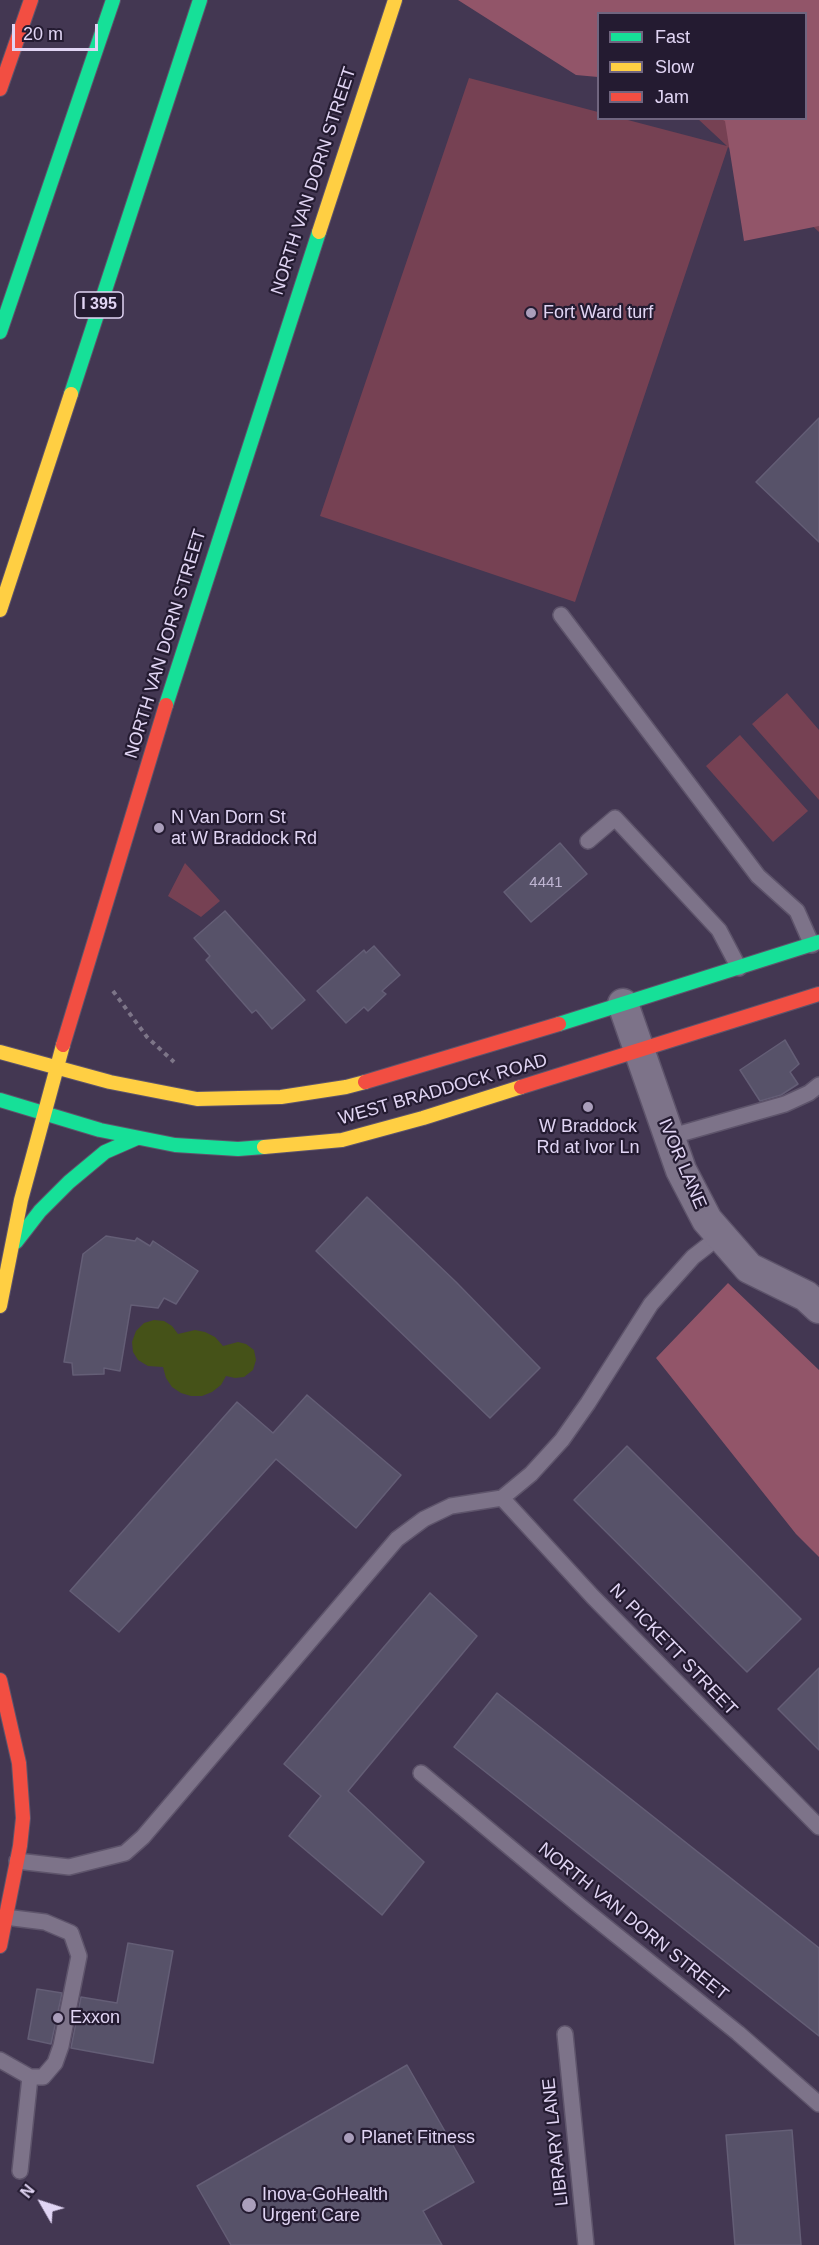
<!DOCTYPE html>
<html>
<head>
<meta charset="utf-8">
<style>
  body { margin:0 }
  #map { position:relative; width:819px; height:2245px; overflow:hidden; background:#433752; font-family:Arial,sans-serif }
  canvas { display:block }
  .legend { position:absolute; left:597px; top:12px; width:210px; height:108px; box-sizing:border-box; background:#241b31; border:2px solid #70657f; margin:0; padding:8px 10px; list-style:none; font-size:18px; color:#e1d5f4 }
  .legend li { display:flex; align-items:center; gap:12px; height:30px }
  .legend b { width:30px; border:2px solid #70657f }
  .north { position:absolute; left:12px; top:2173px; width:60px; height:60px; -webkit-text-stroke:4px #241b31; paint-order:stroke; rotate:309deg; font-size:16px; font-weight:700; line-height:24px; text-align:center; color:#e1d5f4 }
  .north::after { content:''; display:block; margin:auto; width:21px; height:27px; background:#e1d5f4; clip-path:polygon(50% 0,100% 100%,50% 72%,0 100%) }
  .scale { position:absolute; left:12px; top:24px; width:86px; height:27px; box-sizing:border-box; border:3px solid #e1d5f4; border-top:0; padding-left:8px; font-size:18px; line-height:21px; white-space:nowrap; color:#e1d5f4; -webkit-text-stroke:4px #241b31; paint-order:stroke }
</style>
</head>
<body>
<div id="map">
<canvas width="819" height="2245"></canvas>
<ul class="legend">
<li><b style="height:8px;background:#16e098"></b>Fast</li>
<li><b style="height:8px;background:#ffcf43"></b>Slow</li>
<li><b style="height:8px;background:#f24e42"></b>Jam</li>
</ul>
<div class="north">N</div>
<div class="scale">20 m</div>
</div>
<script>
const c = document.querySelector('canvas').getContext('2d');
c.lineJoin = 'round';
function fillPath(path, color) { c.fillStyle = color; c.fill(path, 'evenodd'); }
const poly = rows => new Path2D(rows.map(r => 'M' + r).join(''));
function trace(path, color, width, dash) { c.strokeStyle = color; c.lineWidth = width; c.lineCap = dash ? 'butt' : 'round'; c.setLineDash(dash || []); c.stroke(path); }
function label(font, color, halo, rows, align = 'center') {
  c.font = font + ' Arial,sans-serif'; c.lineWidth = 4.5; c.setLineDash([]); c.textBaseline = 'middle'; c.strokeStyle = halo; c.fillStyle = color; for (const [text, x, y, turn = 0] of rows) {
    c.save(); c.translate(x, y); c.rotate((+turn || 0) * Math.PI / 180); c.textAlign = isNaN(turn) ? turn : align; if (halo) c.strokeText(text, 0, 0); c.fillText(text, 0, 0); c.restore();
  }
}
fillPath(poly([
  [571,0,819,0,819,232,728,147,575,602,320,516,469,78,598,112,598,118,624,119,727,146,698,119,806,118,806,14,598,14],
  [787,693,819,730,819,800,752,724],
  [740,735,808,811,773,842,706,766],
  [185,863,220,901,201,917,168,896]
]), '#764153');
fillPath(poly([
  [458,0,819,0,819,226,744,241,725,121,721,119,806,118,806,14,598,14,598,77,576,75],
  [728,1283,819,1370,819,1557,796,1534,656,1358]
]), '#925569');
fillPath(poly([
  [154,1320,164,1321,172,1326,178,1334,195,1330,205,1332,215,1337,223,1346,238,1342,246,1344,254,1350,256,1360,253,1370,244,1377,235,1378,226,1376,221,1385,212,1392,202,1396,191,1396,181,1393,172,1387,166,1378,163,1367,148,1366,138,1360,133,1352,132,1342,136,1331,144,1323]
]), '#455218');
const building = poly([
  [819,418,819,542,756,482,819,418],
  [560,843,587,874,531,922,504,892,560,843],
  [225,911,305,1000,272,1029,256,1010,252,1013,237,996,206,960,210,956,194,938,225,911],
  [374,946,400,975,382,991,386,994,368,1011,364,1007,346,1023,317,991,364,950,366,953,374,946],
  [785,1040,799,1064,790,1072,798,1084,781,1095,760,1101,740,1070,785,1040],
  [367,1197,456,1282,540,1368,490,1418,316,1251,367,1197],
  [106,1236,135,1241,137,1238,150,1246,153,1241,198,1271,176,1304,164,1298,158,1308,131,1305,120,1371,104,1368,104,1374,73,1375,72,1363,64,1362,83,1254,106,1236],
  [307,1395,401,1475,356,1528,276,1459,119,1632,70,1591,237,1402,273,1433,307,1395],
  [627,1446,801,1619,747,1672,574,1500,627,1446],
  [430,1593,477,1636,348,1791,424,1862,382,1915,289,1836,321,1796,284,1764,430,1593],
  [819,1668,819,1750,778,1709,819,1668],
  [497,1693,819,1948,819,2036,454,1747,497,1693],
  [128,1943,173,1951,153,2063,71,2048,81,1997,117,2003,128,1943],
  [37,1989,62,1993,51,2044,28,2039,37,1989],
  [407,2065,474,2182,423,2211,442,2245,231,2245,197,2186,407,2065],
  [792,2130,801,2245,735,2245,726,2135,792,2130]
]);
fillPath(building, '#575269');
trace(building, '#645e76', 1.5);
const lane = poly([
  [561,615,758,876,797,911,812,945],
  [588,841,615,818,719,930,739,968],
  [669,1137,785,1104,809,1093,819,1085],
  [502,1498,593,1597,819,1827],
  [421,1773,580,1906,738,2033,819,2104],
  [17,1861,69,1867,125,1853,143,1837,397,1539,424,1519,451,1506,502,1498,531,1474,562,1440,588,1403,651,1304,693,1257,720,1236],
  [5,1917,45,1922,71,1933,79,1956,61,2046,55,2063,43,2077,30,2077],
  [565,2034,586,2245],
  [0,2060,30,2077,20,2171]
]);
const street = poly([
  [623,1004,681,1170,707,1220,749,1268,806,1296,819,1308]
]);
const fast = poly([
  [0,332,113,0],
  [71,394,200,0],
  [166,705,319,232],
  [559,1024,819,942],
  [0,1100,100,1130,175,1145,238,1149,264,1147],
  [16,1242,40,1211,69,1182,105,1152,137,1138]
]);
const slow = poly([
  [319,232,395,0],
  [0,610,71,394],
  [0,1052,110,1082,197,1099,281,1097,346,1087,365,1082],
  [264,1147,342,1140,423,1118,521,1087],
  [0,1306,21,1200,63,1045]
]);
const jam = poly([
  [0,89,31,0],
  [63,1045,166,705],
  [365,1082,559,1024],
  [521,1087,819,994],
  [0,1680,19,1763,23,1818,20,1846,0,1946]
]);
trace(lane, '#5e546b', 18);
trace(street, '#5e546b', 33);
trace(fast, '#5e546b', 16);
trace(slow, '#5e546b', 16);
trace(jam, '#5e546b', 16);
trace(poly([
  [113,991,147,1037,174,1062]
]), '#7d7588', 4, [4.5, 4.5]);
trace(lane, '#7d7389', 15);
trace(street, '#7d7389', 30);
trace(fast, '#16e098', 14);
trace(slow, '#ffcf43', 14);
trace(jam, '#f24e42', 14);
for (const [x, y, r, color] of [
  [531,313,6,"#aa9ebb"],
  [159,828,6,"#aa9ebb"],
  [588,1107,6,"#aa9ebb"],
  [58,2018,6,"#aa9ebb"],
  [349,2138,6,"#aa9ebb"],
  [249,2205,8,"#aa9ebb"]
]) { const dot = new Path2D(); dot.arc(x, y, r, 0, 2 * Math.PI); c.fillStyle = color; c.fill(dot); trace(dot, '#241b31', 2); }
label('15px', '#beb4d1', null, [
  ["4441",546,883]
]);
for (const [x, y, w] of [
  [99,305,48]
]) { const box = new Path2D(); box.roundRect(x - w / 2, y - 13, w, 26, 4.5); c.fillStyle = '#241b31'; c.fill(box); trace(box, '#e1d5f4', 1.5); }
label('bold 16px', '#e1d5f4', null, [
  ["I 395",99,305]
]);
label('18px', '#e1d5f4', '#241b31', [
  ["NORTH VAN DORN STREET",314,181,-72],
  ["NORTH VAN DORN STREET",166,644,-73],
  ["WEST BRADDOCK ROAD",443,1090,-16],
  ["IVOR LANE",682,1164,67],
  ["N. PICKETT STREET",673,1650,46],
  ["NORTH VAN DORN STREET",633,1922,39],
  ["LIBRARY LANE",556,2142,-96]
]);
label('18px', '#e1d5f4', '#241b31', [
  ["Fort Ward turf",543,313],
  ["N Van Dorn St",171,818],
  ["at W Braddock Rd",171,839],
  ["W Braddock",588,1127,"center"],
  ["Rd at Ivor Ln",588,1148,"center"],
  ["Exxon",70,2018],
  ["Planet Fitness",361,2138],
  ["Inova-GoHealth",262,2195],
  ["Urgent Care",262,2216]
], 'left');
</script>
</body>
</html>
